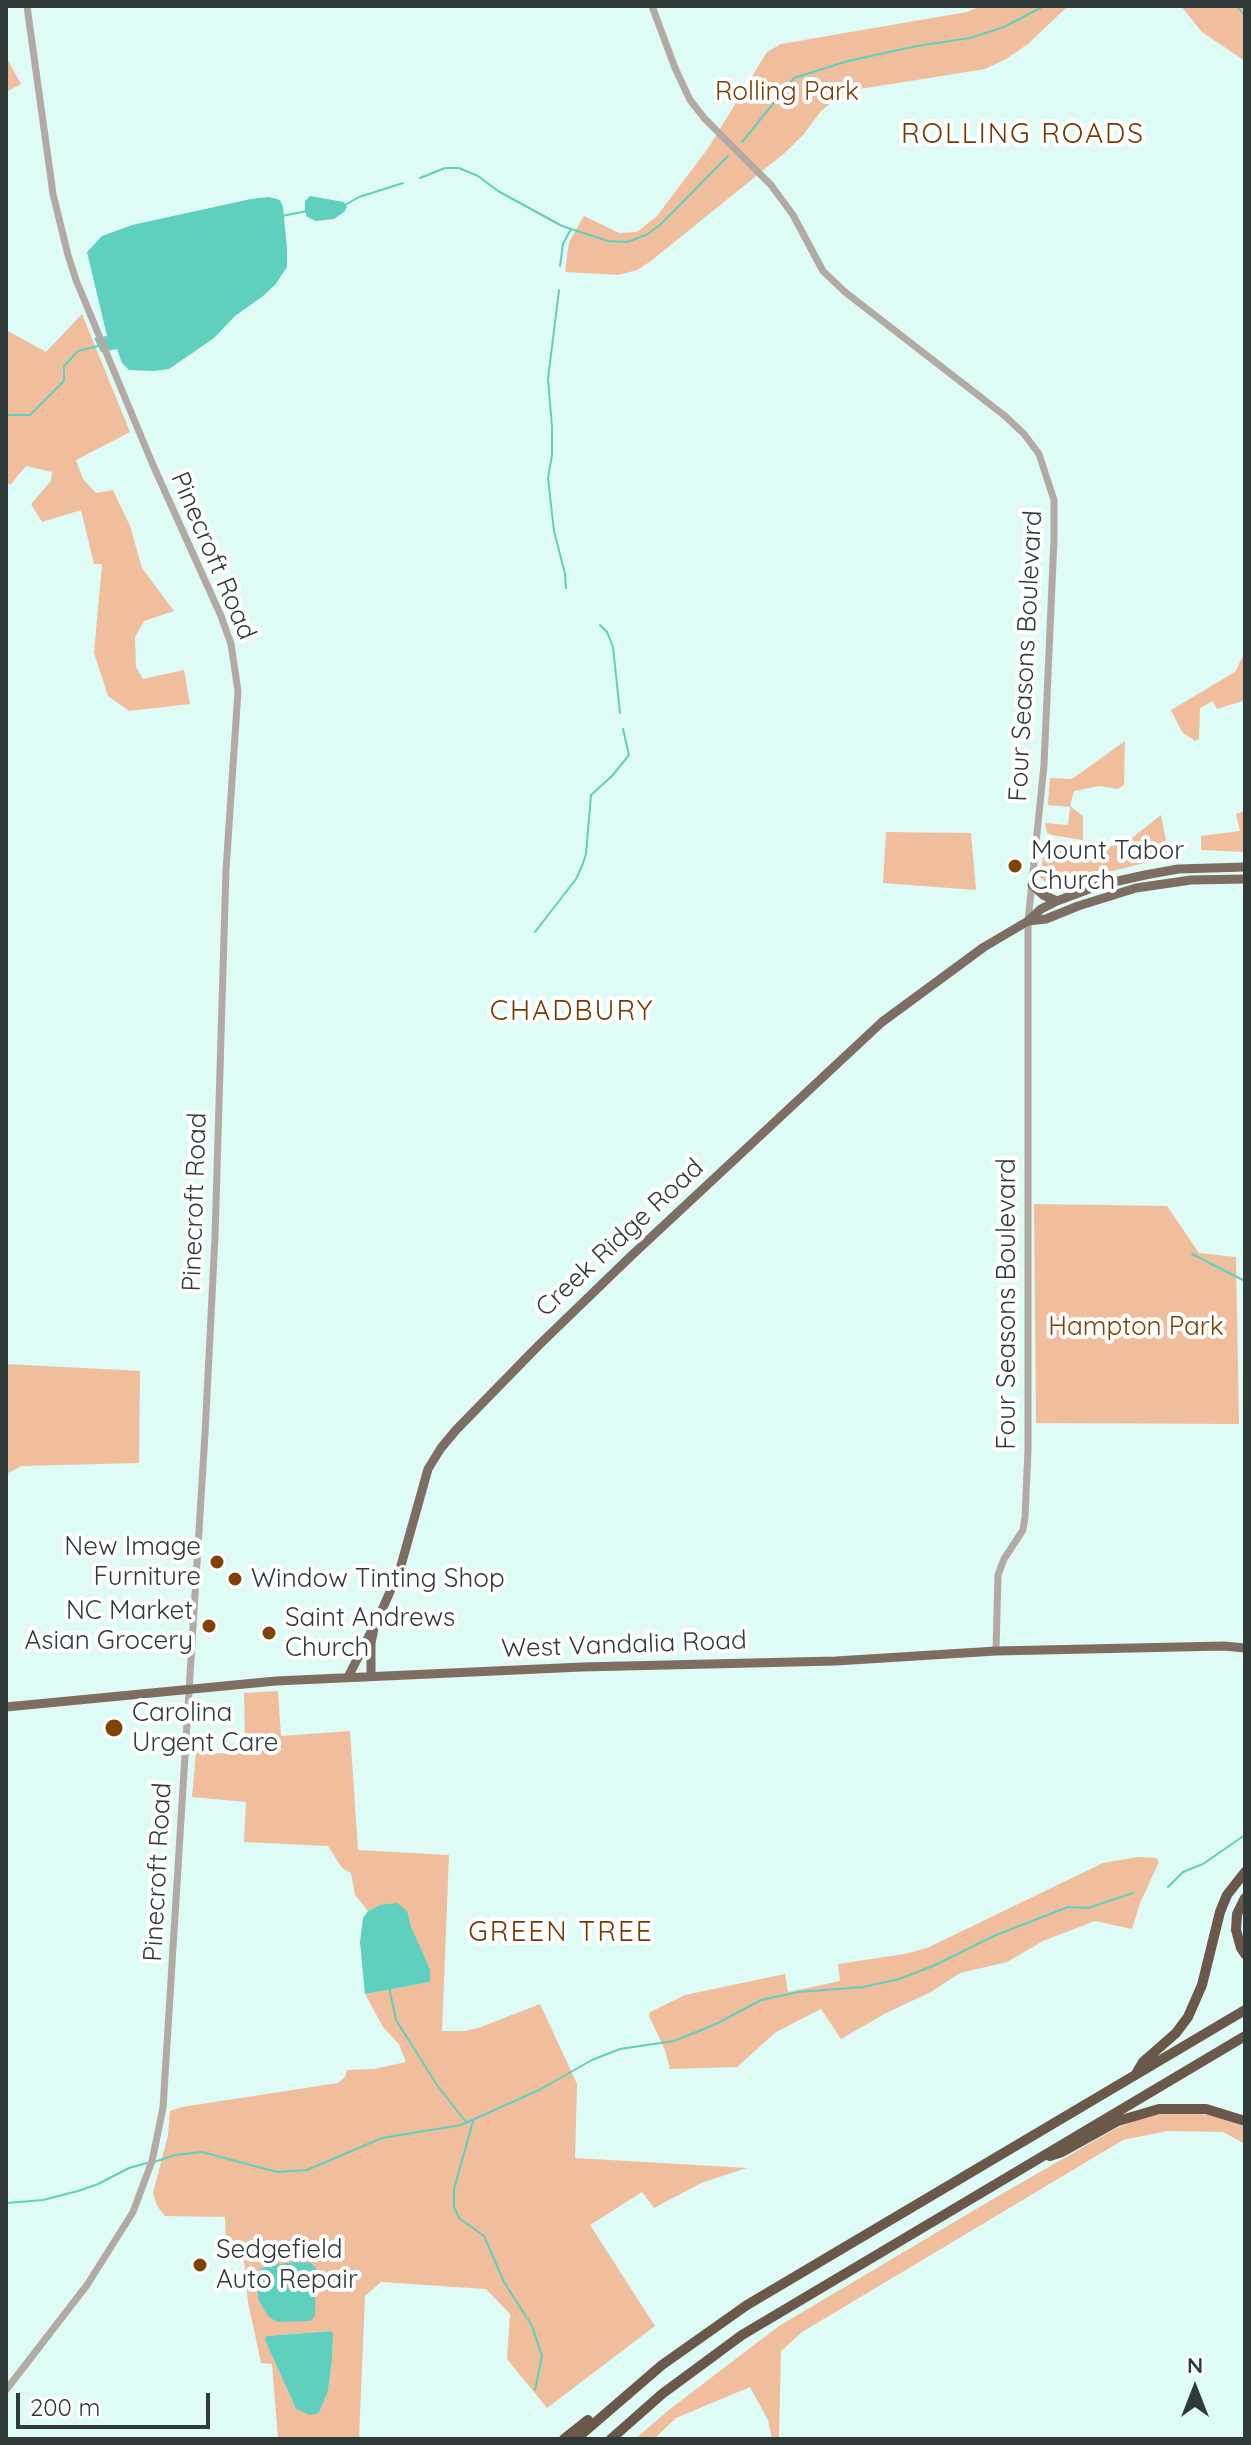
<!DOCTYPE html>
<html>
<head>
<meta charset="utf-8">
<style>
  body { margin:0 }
  #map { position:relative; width:1251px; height:2445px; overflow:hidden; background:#defbf5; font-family:Quicksand,sans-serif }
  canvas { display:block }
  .frame { position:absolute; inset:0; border:8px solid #303b39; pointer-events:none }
  .north { position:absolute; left:1155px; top:2349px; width:80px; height:80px; -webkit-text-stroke:6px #fff; paint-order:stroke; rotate:0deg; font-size:22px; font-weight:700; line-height:32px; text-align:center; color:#303b39 }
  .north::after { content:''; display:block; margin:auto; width:28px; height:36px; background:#303b39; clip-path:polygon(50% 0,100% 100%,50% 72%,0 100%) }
  .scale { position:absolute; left:16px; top:2393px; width:194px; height:36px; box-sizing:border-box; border:4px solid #303b39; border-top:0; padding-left:10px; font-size:24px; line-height:28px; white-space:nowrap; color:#303b39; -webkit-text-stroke:6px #fff; paint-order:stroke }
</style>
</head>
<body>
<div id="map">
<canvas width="1251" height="2445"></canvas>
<div class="frame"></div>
<div class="north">N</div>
<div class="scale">200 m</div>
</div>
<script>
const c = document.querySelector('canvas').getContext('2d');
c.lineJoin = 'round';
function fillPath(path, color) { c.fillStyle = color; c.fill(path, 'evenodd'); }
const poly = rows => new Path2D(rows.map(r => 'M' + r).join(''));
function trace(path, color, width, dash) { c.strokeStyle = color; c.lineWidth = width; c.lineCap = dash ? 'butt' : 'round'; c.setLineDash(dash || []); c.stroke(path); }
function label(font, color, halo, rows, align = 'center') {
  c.font = font + ' Quicksand,sans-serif'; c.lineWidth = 8; c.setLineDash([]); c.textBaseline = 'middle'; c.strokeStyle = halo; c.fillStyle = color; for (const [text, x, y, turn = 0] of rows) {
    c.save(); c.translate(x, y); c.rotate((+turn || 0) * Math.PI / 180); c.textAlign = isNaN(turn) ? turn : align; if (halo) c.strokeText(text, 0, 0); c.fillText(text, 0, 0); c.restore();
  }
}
fillPath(poly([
  [981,6,1068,6,1028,44,1006,59,985,69,860,89,838,97,821,111,804,134,787,151,651,261,637,270,618,275,565,272,569,242,584,216,619,233,637,232,657,216,709,147,767,52,781,44,967,12],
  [1181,6,1245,6,1245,61,1202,32],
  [6,57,21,84,6,92],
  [82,314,130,432,76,460,83,479,96,493,113,490,130,526,142,568,174,611,144,621,135,637,136,667,143,679,184,670,190,704,129,711,108,696,94,653,102,564,94,564,81,510,42,522,31,504,51,481,52,472,26,466,10,485,6,483,6,330,46,352],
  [1245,652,1245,705,1242,701,1217,709,1213,701,1200,708,1199,739,1195,741,1182,732,1171,710,1235,672],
  [1125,741,1124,785,1118,789,1099,786,1074,791,1070,806,1083,816,1083,840,1052,835,1047,833,1045,823,1068,825,1070,807,1048,805,1050,778,1072,779],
  [1245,811,1245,852,1201,850,1201,836,1240,831,1236,814],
  [1161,815,1168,851,1164,858,1062,884,1053,885,1044,881,1040,877,1044,852,1049,849,1091,851,1105,849,1133,837],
  [886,832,971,833,976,890,883,883],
  [1034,1204,1167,1206,1199,1253,1236,1257,1239,1424,1036,1423],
  [6,1364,140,1371,139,1463,22,1466,6,1474],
  [278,1691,281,1736,350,1731,358,1850,449,1855,442,2031,466,2031,481,2027,540,2004,577,2084,575,2158,747,2168,701,2183,654,2208,642,2192,590,2225,655,2326,547,2408,507,2359,510,2314,486,2289,381,2282,365,2296,359,2439,278,2439,272,2364,261,2363,248,2302,243,2251,226,2249,225,2217,165,2216,157,2206,153,2193,168,2135,170,2111,182,2107,338,2083,345,2077,347,2070,374,2069,406,2062,399,2044,383,2027,365,1994,430,1982,430,1969,410,1927,406,1911,380,1905,368,1911,355,1895,351,1873,342,1868,328,1846,244,1842,246,1802,192,1797,196,1752,232,1754,245,1738,244,1693],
  [265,2267,268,2316,255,2288,255,2279,259,2270],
  [330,2331,333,2334,332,2360,328,2391,319,2413,296,2409,265,2340,266,2336],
  [1138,1857,1156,1858,1159,1862,1140,1903,1132,1929,1095,1921,1043,1941,1007,1962,960,1973,931,1992,886,2013,841,2039,821,2009,776,2032,737,2067,670,2069,665,2050,649,2016,650,2012,685,1995,785,1974,788,1992,840,1981,838,1964,905,1954,927,1948,1103,1863],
  [1189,2113,1210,2115,1245,2127,1245,2144,1223,2132,1167,2131,1123,2140,802,2332,781,2351,779,2439,772,2439,768,2420,750,2387,676,2418,654,2439,635,2439,670,2409,779,2326,993,2199,1115,2129,1141,2118,1162,2114]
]), '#f0be9c');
fillPath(poly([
  [310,196,344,202,347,207,344,212,334,219,316,221,307,217,305,211,305,201],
  [269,197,280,200,283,207,287,249,287,267,275,285,263,296,235,316,214,338,169,369,154,371,129,370,122,363,117,349,101,352,94,338,107,336,87,252,102,236,132,225,251,199],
  [397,1903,407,1911,411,1927,430,1969,430,1982,365,1994,360,1942,363,1918,368,1911,380,1905],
  [292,2262,311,2263,316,2268,315,2316,310,2321,277,2322,268,2316,259,2301,255,2279,259,2270,265,2267],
  [331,2331,333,2334,332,2360,328,2391,319,2413,310,2415,296,2409,265,2340,266,2336]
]), '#5fd0bd');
trace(poly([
  [1237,6,1245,16],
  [742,142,794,78,848,61,917,46,970,38,1004,27,1044,6],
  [420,178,445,168,459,168,478,176,498,191,562,226,608,241,627,242,646,235,660,225,728,156],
  [345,205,359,197,403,183],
  [282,216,307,211],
  [560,266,563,244,571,229],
  [559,290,548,379,552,427,552,455,548,478,554,531,565,574,566,588],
  [6,415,30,415,64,381,64,366,78,351,98,346],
  [600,625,607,632,613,647,620,713],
  [535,932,576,879,582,866,586,854,591,795,612,776,629,755,623,729],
  [1192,1254,1245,1281],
  [1168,1887,1183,1872,1203,1864,1245,1835],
  [389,1987,396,2020,437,2085,466,2122],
  [473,2121,454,2189,454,2207,459,2218,484,2236,504,2282,532,2326,542,2356,535,2390],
  [154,2162,175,2155,202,2152,277,2172,307,2170,382,2138,461,2125,539,2090,592,2060,620,2049,674,2041,716,2024,761,2000,798,1992,863,1987,899,1979,933,1966,996,1935,1068,1907,1088,1908,1133,1893],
  [6,2203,43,2200,78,2191,98,2184,129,2168,147,2163]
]), '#5fd0bd', 2);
trace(poly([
  [652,6,675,68,690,100,705,119,771,185,793,215,823,271,845,292,1005,416,1024,434,1039,454,1054,500,1054,539,1044,765,1028,921,1028,1449,1025,1517,1023,1530,1004,1559,998,1575,996,1651],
  [6,2390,87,2285,133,2212,152,2161,163,2108,205,1434,215,1237,226,870,238,691,231,644,221,616,153,465,76,280,68,255,53,194,27,6]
]), '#b4aaa4', 7);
trace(poly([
  [1032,885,1043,895,1057,901],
  [1028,921,1046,919,1078,906,1136,888,1191,880,1245,879],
  [371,1676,371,1643,374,1628,400,1569,428,1469,441,1448,456,1430,539,1345,630,1257,882,1022,984,947,1028,921,1041,909,1057,901,1100,885,1145,875,1178,869,1245,867],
  [348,1677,372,1630],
  [6,1707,276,1681,582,1667,836,1661,996,1651,1224,1646,1245,1648]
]), '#7e6d62', 9);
trace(poly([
  [1245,1898,1237,1914,1236,1930,1241,1948,1245,1954],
  [1137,2072,1143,2062,1176,2033,1188,2017,1202,1985,1220,1912,1227,1895,1245,1872],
  [1050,2156,1062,2152,1118,2121,1159,2109,1206,2109,1245,2121],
  [564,2439,588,2420],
  [576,2439,662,2365,747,2305,1245,2010],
  [611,2439,662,2394,742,2335,1245,2036]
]), '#6a584b', 10);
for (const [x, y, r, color] of [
  [1015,866,8,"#814205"],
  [217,1562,8,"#814205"],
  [235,1579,8,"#814205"],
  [209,1626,8,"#814205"],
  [269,1633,8,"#814205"],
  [114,1728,10,"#814205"],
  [200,2265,8,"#814205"]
]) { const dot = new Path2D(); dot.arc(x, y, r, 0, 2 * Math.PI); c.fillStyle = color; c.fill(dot); trace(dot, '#fff', 3); }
label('26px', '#7e3e00', '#fff', [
  ["Rolling Park",787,92],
  ["Hampton Park",1136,1327]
]);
label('26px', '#303b39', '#fff', [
  ["Pinecroft Road",213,556,67],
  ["Four Seasons Boulevard",1026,656,-87],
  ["Pinecroft Road",195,1202,-88],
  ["Creek Ridge Road",620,1238,-43],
  ["Four Seasons Boulevard",1007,1304,-90],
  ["West Vandalia Road",624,1645,-2],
  ["Pinecroft Road",158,1872,-87]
]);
label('26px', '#303b39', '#fff', [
  ["Mount Tabor",1031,851],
  ["Church",1031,881],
  ["New Image",201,1547,"right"],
  ["Furniture",201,1577,"right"],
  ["Window Tinting Shop",251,1579],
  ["NC Market",193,1611,"right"],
  ["Asian Grocery",193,1641,"right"],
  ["Saint Andrews",285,1618],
  ["Church",285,1648],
  ["Carolina",132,1713],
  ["Urgent Care",132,1743],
  ["Sedgefield",216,2250],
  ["Auto Repair",216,2280]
], 'left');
c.letterSpacing = '2px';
label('28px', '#733a02', '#fff', [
  ["ROLLING ROADS",1023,135],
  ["CHADBURY",572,1012],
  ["GREEN TREE",561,1933]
]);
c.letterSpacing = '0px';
</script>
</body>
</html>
